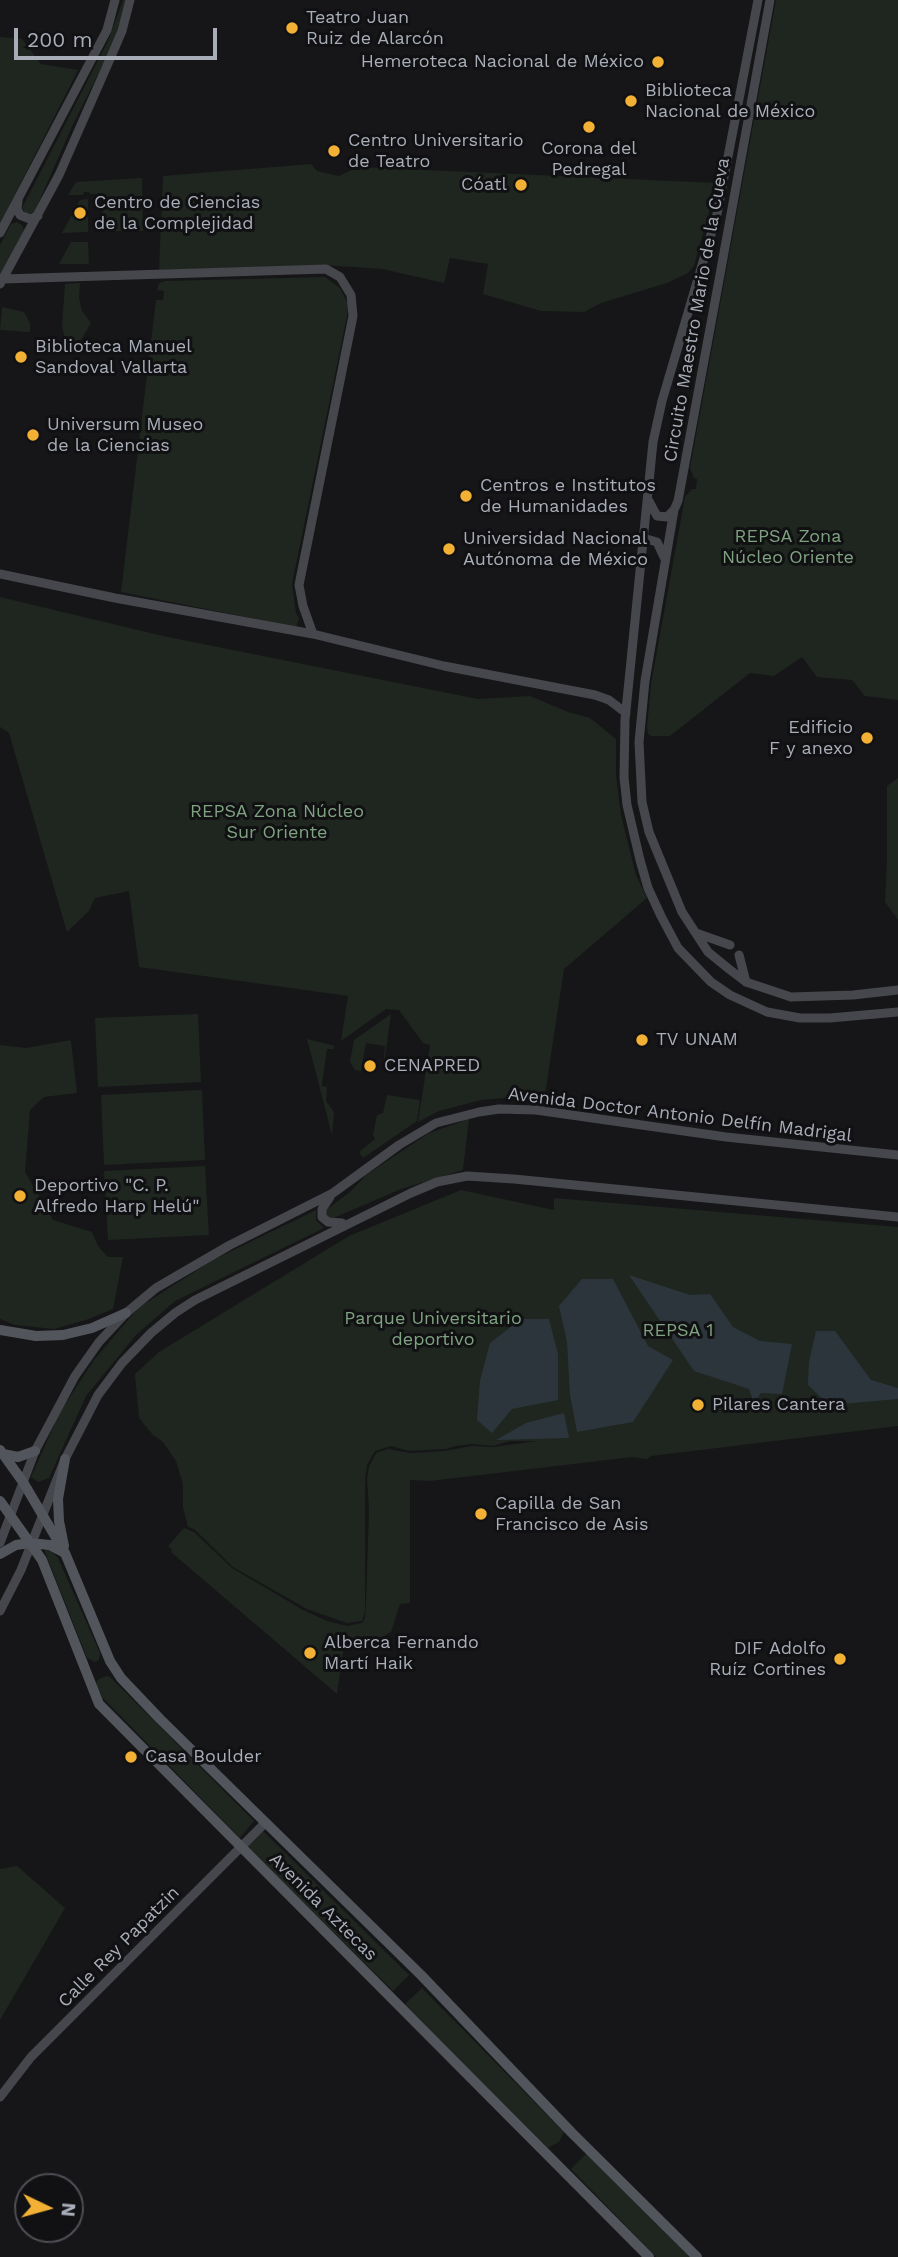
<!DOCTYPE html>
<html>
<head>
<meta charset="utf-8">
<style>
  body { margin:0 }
  #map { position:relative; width:898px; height:2257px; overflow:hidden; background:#161618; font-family:"Work Sans",sans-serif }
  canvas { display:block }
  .north { position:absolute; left:14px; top:2173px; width:70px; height:70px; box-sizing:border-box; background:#111113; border:2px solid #4d4f55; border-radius:50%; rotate:95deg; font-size:19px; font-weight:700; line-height:28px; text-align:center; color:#a8adb8 }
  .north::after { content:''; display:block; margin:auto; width:24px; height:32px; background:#f2b134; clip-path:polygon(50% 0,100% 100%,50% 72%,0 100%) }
  .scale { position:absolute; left:14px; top:28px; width:203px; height:32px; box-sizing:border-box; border:4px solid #a8adb8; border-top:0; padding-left:9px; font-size:21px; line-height:24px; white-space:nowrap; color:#a8adb8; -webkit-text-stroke:5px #111113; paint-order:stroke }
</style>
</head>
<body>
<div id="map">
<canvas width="898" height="2257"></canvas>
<div class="north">N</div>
<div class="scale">200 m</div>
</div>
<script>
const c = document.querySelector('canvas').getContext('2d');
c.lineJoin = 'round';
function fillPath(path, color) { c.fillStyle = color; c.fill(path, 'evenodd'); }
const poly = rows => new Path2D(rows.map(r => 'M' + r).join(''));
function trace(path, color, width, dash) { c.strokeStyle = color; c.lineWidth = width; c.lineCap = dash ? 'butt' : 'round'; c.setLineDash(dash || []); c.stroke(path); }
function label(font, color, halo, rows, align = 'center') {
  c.font = font + ' "Work Sans",sans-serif'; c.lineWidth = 6; c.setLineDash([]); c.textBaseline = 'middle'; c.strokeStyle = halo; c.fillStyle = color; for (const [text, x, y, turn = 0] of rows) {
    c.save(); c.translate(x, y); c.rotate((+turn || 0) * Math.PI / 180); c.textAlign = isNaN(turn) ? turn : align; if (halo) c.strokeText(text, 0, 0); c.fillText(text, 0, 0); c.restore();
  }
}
fillPath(poly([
  [123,0,127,0,113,45,74,122,34,213,26,214,22,208,108,41],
  [776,0,898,0,898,700,865,696,852,680,817,677,802,657,774,676,750,673,670,736,651,736,648,734,647,727,651,684,685,497,692,489,696,489,697,479,694,478,690,468],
  [0,37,22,39,41,64,78,70,0,224],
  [311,164,317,171,339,176,358,167,717,183,694,266,688,273,667,283,601,303,584,312,541,311,483,294,488,264,450,258,444,283,382,269,325,265,159,270,163,176],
  [142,178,143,231,103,231,102,194,90,194,89,192,84,192,83,195,68,195,76,182],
  [88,199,88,232,62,233,80,200],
  [17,222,23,226,24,234,0,277,0,245,11,224],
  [71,242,88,242,89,264,59,264],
  [325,277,340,288,348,304,347,316,292,584,296,613,299,619,296,627,121,592,156,300,163,300,164,291,157,290,159,283,165,281],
  [80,283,79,298,82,311,91,323,77,347,72,347,65,339,62,326,65,284],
  [2,307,24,312,30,323,30,332,0,330],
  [0,597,163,636,478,699,530,696,568,712,590,718,616,739,616,775,621,815,636,875,647,898,564,969,544,1101,505,1098,481,1100,439,1111,418,1122,430,1045,423,1043,399,1010,386,1009,341,1041,348,996,139,967,129,891,95,898,89,911,67,932,9,733,0,727],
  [898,778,898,920,885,902,887,861,887,786],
  [198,1014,201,1082,98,1087,95,1018],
  [391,1014,382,1079,385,1046,366,1043,361,1071,355,1070,350,1062,354,1040],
  [307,1039,335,1046,333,1049,327,1049,322,1084,322,1086,327,1087,326,1101,334,1112,332,1135],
  [71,1040,77,1093,44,1097,30,1110,25,1172,53,1220,92,1232,98,1246,108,1257,123,1257,113,1309,86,1320,54,1329,15,1325,0,1319,0,1045,26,1048],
  [202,1090,205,1160,104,1165,101,1095],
  [387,1095,420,1100,417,1121,363,1158,359,1152,375,1139,373,1135,377,1115,383,1113],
  [469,1119,463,1170,401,1189,331,1219,328,1219,325,1211,351,1191,366,1175,429,1133],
  [205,1166,209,1235,108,1240,104,1171],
  [461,1190,554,1210,554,1198,898,1227,898,1426,651,1456,647,1459,632,1457,430,1481,410,1480,410,1603,400,1604,391,1632,364,1647,343,1651,337,1694,171,1552,172,1549,168,1546,184,1528,194,1532,232,1568,303,1610,327,1621,347,1626,362,1623,365,1618,366,1604,369,1510,367,1478,369,1467,376,1453,388,1449,410,1453,444,1451,472,1446,494,1447,537,1441,510,1441,493,1446,472,1444,455,1446,446,1449,409,1451,391,1446,375,1451,367,1465,365,1479,365,1611,362,1621,347,1623,307,1609,233,1567,194,1529,188,1527,183,1507,183,1484,176,1461,163,1442,153,1435,139,1418,135,1374,159,1352,349,1236],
  [316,1210,316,1220,324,1228,175,1301,136,1335,86,1396,49,1478,38,1482,31,1477,60,1412,94,1360,138,1308,213,1260],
  [45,1548,50,1549,58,1558,100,1653,99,1660,95,1662,87,1658,45,1552],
  [106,1676,110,1677,254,1821,240,1838,103,1698,96,1685,97,1680],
  [263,1831,409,1975,393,1991,247,1847],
  [17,1866,65,1908,0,2020,0,1869],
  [422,1988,564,2132,559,2142,548,2148,405,2004],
  [587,2153,690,2257,656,2257,571,2169]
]), '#1e261f');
fillPath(poly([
  [629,1275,690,1295,710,1294,733,1327,760,1341,792,1344,782,1394,761,1393,754,1403,749,1389,694,1371],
  [582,1279,613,1279,648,1346,673,1360,633,1422,577,1432,570,1395,567,1342,559,1306],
  [521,1319,549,1319,558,1354,558,1400,512,1409,492,1433,477,1420,480,1381,490,1343],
  [816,1331,835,1331,871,1380,898,1388,898,1399,829,1405,808,1385,809,1362],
  [564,1413,569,1438,496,1440,526,1423]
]), '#2c353c');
trace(poly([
  [758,0,717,214,662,401,653,442,625,720,624,777,627,805,640,860,648,888,661,916,678,948,711,982,730,995,767,1012,800,1018,830,1018,898,1012],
  [770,0,719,280,678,501,674,510,645,681,639,742,642,802,649,832,682,912,708,952,729,969,746,982,791,997,853,995,898,990],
  [18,201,17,209,20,215,30,219,38,216],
  [0,233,107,30,115,0],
  [3,279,326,269,340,277,351,295,353,316,299,585,303,606,313,634],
  [0,284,59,175,110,59,122,31,130,0],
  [649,501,657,516,667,517,674,510],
  [643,538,657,542,664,557],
  [0,574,115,598,313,634,444,666,595,695,609,700,626,713],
  [696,933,730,945],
  [739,955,746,982],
  [330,1197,322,1209,322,1217,328,1222,342,1223],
  [0,1543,35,1451,75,1376,99,1342,126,1313,156,1288,230,1245,333,1193,399,1145,436,1123,479,1112,499,1109,536,1110,726,1137,898,1155],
  [0,1611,21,1570,65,1459,98,1395,122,1363,151,1333,175,1313,195,1300,411,1193,437,1182,467,1176,514,1179,898,1217],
  [0,2097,31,2057,265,1823]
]), '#45474d', 9);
trace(poly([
  [0,1330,36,1336,63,1335,92,1328,126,1313],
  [0,1450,23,1482,65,1553,110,1661,121,1678,160,1719,421,1975,572,2133,697,2257],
  [3,1454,18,1457,35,1451],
  [0,1501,42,1560,99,1704,649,2257],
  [64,1546,59,1521,58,1499,65,1459],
  [0,1554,16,1545,29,1543,50,1545,65,1553]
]), '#53555c', 10);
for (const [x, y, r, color] of [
  [292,28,7,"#f2b134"],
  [658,62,7,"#f2b134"],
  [631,101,7,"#f2b134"],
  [589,127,7,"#f2b134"],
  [334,151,7,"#f2b134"],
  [521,185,7,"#f2b134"],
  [80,213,7,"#f2b134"],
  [21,357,7,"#f2b134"],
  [33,435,7,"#f2b134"],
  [466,496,7,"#f2b134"],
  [449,549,7,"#f2b134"],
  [867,738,7,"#f2b134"],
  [642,1040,7,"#f2b134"],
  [370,1066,7,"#f2b134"],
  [20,1196,7,"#f2b134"],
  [698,1405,7,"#f2b134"],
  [481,1514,7,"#f2b134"],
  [310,1653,7,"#f2b134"],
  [840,1659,7,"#f2b134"],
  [131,1757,7,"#f2b134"]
]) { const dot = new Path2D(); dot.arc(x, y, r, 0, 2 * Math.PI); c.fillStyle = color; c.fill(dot); trace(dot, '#111113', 2.5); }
label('18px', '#a8adb8', '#111113', [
  ["Teatro Juan",306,18],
  ["Ruiz de Alarcón",306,39],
  ["Hemeroteca Nacional de México",644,62,"right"],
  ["Biblioteca",645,91],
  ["Nacional de México",645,112],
  ["Centro Universitario",348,141],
  ["de Teatro",348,162],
  ["Corona del",589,149,"center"],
  ["Pedregal",589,170,"center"],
  ["Cóatl",507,185,"right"],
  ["Centro de Ciencias",94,203],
  ["de la Complejidad",94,224],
  ["Biblioteca Manuel",35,347],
  ["Sandoval Vallarta",35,368],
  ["Universum Museo",47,425],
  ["de la Ciencias",47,446],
  ["Centros e Institutos",480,486],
  ["de Humanidades",480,507],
  ["Universidad Nacional",463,539],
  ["Autónoma de México",463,560],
  ["Edificio",853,728,"right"],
  ["F y anexo",853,749,"right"],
  ["TV UNAM",656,1040],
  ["CENAPRED",384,1066],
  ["Deportivo \"C. P.",34,1186],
  ["Alfredo Harp Helú\"",34,1207],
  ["Pilares Cantera",712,1405],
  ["Capilla de San",495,1504],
  ["Francisco de Asis",495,1525],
  ["Alberca Fernando",324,1643],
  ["Martí Haik",324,1664],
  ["DIF Adolfo",826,1649,"right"],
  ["Ruíz Cortines",826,1670,"right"],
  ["Casa Boulder",145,1757]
], 'left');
label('18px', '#a8adb8', '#111113', [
  ["Circuito Maestro Mario de la Cueva",697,310,-80],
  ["Avenida Doctor Antonio Delfín Madrigal",680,1115,7],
  ["Avenida Aztecas",323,1907,45],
  ["Calle Rey Papatzin",119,1947,-45]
]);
label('18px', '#7fa381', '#111113', [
  ["REPSA Zona",788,537],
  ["Núcleo Oriente",788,558],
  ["REPSA Zona Núcleo",277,812],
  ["Sur Oriente",277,833],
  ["Parque Universitario",433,1319],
  ["deportivo",433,1340],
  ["REPSA 1",678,1331]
]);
</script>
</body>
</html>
